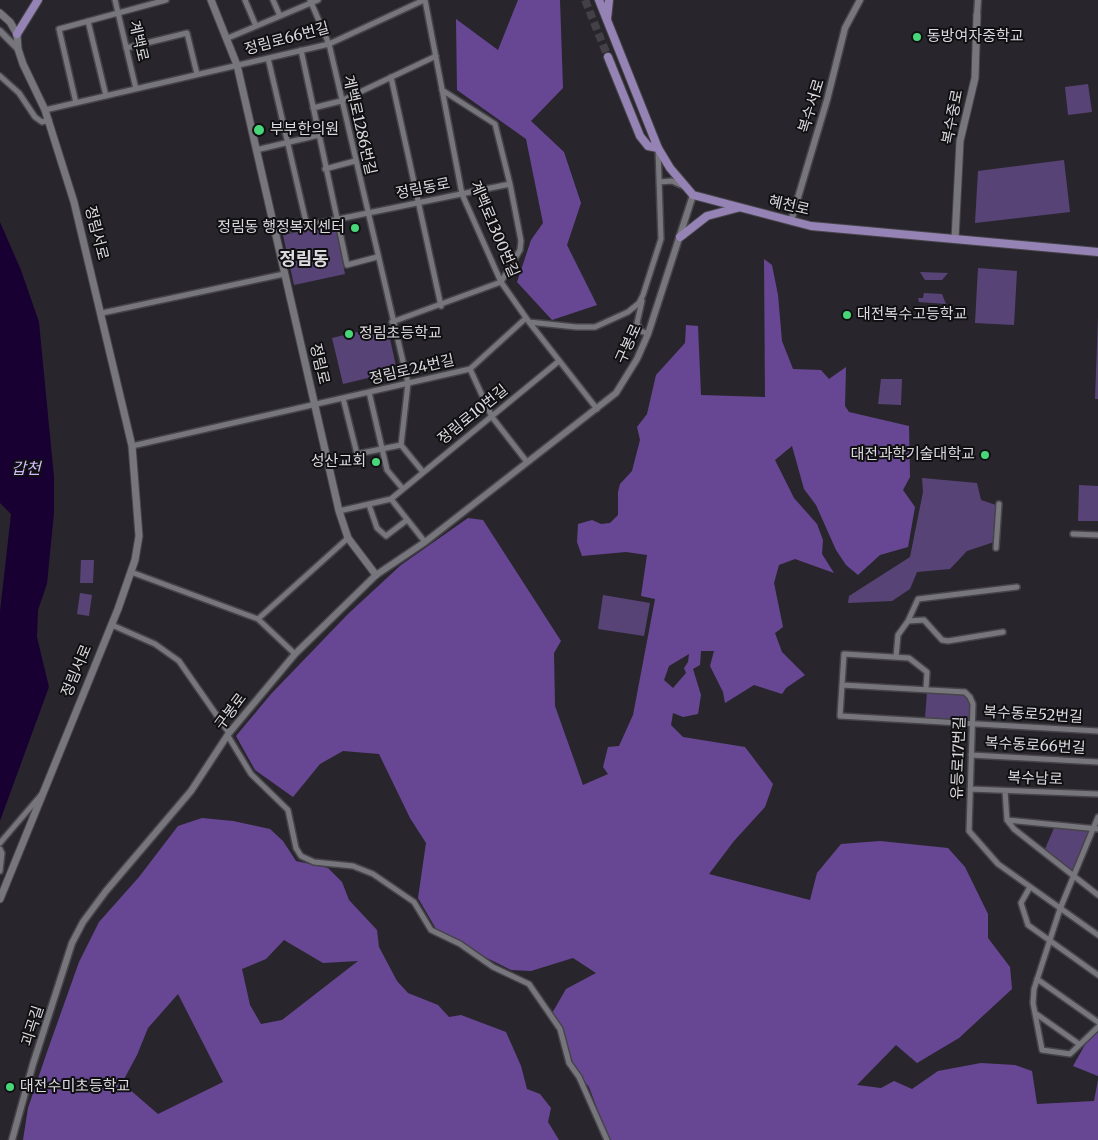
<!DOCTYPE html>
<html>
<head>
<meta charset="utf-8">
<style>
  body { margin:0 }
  canvas { display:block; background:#28262c }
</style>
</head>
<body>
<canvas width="1098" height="1140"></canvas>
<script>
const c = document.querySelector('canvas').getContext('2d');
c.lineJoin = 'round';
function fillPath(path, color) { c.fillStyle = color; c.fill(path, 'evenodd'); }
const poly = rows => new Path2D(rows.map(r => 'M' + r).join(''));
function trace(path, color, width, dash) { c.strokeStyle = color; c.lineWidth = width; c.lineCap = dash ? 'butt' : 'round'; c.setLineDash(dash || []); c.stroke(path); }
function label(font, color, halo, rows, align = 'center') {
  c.font = font + ' Merriweather,"Noto Sans KR",serif'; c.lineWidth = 4; c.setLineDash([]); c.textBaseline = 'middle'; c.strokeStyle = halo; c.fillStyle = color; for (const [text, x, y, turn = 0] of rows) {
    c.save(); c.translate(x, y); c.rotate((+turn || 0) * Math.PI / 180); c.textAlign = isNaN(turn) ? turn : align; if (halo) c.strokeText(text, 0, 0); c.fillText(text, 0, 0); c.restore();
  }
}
fillPath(poly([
  [1088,84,1092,112,1068,115,1065,87],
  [1064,160,1070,212,975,223,978,171],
  [335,224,345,274,294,285,283,235],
  [978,268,1017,271,1014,325,975,323],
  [920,272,948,273,942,280,925,280],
  [924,293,942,294,946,304,919,302,918,298,923,298],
  [1098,317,1098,399,1095,399],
  [387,325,397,371,343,384,332,338],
  [881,379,902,379,901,405,878,404],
  [922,478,977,483,981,500,996,505,994,542,967,551,950,569,917,572,910,589,892,601,848,603,849,596,910,557,923,492],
  [1079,485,1098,486,1098,521,1078,521],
  [81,560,94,560,93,583,80,583],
  [80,593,92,595,89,616,77,614],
  [603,595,650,603,644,636,598,629],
  [927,692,964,695,971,704,971,722,925,718],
  [1054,828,1092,831,1073,871,1045,849]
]), '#584377');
fillPath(poly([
  [518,0,560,0,563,88,531,121,564,152,581,203,567,245,597,305,552,320,517,282,531,240,543,223,526,139,457,90,456,19,498,50],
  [764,259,772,265,778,295,782,341,793,369,821,370,829,379,846,367,845,406,849,412,909,426,910,477,903,490,915,507,908,547,880,555,858,575,846,565,836,550,816,505,804,489,792,446,775,460,794,498,817,524,823,540,822,554,834,573,795,559,779,565,774,583,783,627,775,633,782,652,805,675,786,688,782,694,754,685,725,703,723,692,710,666,714,651,701,651,700,665,693,669,701,695,698,714,683,717,673,713,671,725,683,737,745,747,773,784,765,807,734,841,709,874,810,900,817,873,841,844,880,841,948,848,965,867,988,914,988,938,1010,967,1012,989,959,1038,917,1063,896,1045,857,1085,881,1088,894,1081,912,1089,938,1071,981,1063,1015,1065,1032,1071,1037,1104,1094,1101,1098,1080,1098,1140,609,1140,589,1087,572,1066,560,1030,551,1015,566,989,596,973,573,958,531,971,511,970,439,934,418,898,426,843,410,818,379,754,343,751,320,764,293,797,255,770,236,736,271,694,348,614,401,565,468,518,483,520,561,641,554,653,555,706,583,785,608,774,603,767,608,747,619,746,633,715,655,599,641,596,647,555,626,552,582,556,577,542,578,524,592,520,601,524,610,523,618,515,618,492,620,484,632,471,640,440,637,427,647,414,656,375,685,343,686,325,698,326,701,395,765,397],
  [689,654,688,662,684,668,686,673,673,688,664,680,669,666],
  [202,818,233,821,270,829,283,841,296,861,328,868,342,882,349,900,377,930,379,947,397,981,408,993,438,1005,449,1017,461,1015,506,1032,521,1066,527,1089,540,1094,551,1108,548,1122,559,1140,23,1140,28,1108,47,1052,79,962,99,922,139,877,178,826],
  [284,940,323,963,358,961,282,1020,261,1024,250,1005,242,969,266,959],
  [178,994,223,1082,158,1114,122,1083,137,1055,148,1028],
  [1098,1032,1098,1076,1073,1066,1086,1043]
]), '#674794');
fillPath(poly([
  [0,222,21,270,39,322,54,477,54,513,47,584,38,610,37,637,49,687,0,821,0,611,11,514,0,503]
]), '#180032');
trace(poly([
  [585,0,608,57]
]), '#434147', 8, [8, 4]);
const minor = poly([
  [115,0,136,89],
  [245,0,256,26],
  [273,0,280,16],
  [310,0,329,44,408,383,401,445,423,472],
  [425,0,462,194,501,282,529,322,597,409],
  [88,21,106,96],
  [228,38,318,0],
  [126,48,187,33,197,74],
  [301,50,347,265,377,257],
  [268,58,307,226],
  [0,76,19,93,35,117,42,122,49,120],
  [391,77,441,306],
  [76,103,59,29,166,0],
  [313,108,341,101,436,56],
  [45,110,329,44,424,0],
  [256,150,319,135],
  [325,169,355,161],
  [659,182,672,181,683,186],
  [275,232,510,184],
  [642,301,637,323,641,331,648,334],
  [102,313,284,274],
  [392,322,501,282,520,250,521,241,510,184,495,124,442,90],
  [529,322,576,327,595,327,628,312,639,303,643,295,661,239,658,149],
  [470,369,492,417,527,462],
  [369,392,387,470,403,489],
  [343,398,357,454,401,445],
  [132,446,470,369,526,318],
  [391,499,425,542],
  [369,505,377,528,386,536,407,520],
  [339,511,391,499,559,361],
  [1073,534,1098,535],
  [996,548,999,504],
  [131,572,258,619,295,654],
  [258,619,348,538],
  [908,621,918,599,1017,587],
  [112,625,155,644,179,661,229,733],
  [896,657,898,635,908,621,924,620,942,640,948,641,1003,632],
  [842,685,965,692,970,697,973,704,969,831,998,864,1098,935],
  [926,689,927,672,909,658,844,654,840,716,1098,731],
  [228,736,251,774,288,810,296,848,301,856,314,862,353,866,373,874,414,902,431,930,460,944,493,967,529,984,560,1029,569,1063,579,1077,607,1140],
  [971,755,1098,762],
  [970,789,1098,794],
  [1005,791,1007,820,1014,829,1098,895],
  [1098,817,1060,909,1034,989,1033,1003,1042,1050,1070,1054,1098,1027],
  [1007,820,1098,829],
  [0,843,41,795],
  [0,849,2,853,0,871],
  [1030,887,1021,903,1028,925,1098,975],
  [1037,979,1098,1022],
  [1035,1013,1079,1044]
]);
const tertiary = poly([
  [977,15,978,0],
  [0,31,18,49],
  [791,221,827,100,845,28,860,0],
  [12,1140,33,1064,72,943,83,922,106,891,191,791,229,733,295,654,376,575,425,542,616,393,637,359,648,334,693,195]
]);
const secondary = poly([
  [211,0,237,65,339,511,348,538,376,575],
  [0,13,10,22,17,34,18,49,23,64,45,110,74,202,132,446,139,536,135,560,118,609,0,899],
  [955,239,960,141,975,78,977,15]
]);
const primary = poly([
  [599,0,658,148,670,168,693,195,811,226,1098,252],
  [607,19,609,0],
  [17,34,38,0],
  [608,57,640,136,648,146,658,148],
  [680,237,707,216,737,208]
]);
trace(minor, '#464449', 8);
trace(tertiary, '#464449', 9);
trace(secondary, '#464449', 9);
trace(primary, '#464449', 10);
trace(minor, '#78767d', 5);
trace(tertiary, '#78767d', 6);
trace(secondary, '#78767d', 7);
trace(primary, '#9683b5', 8);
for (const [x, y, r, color] of [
  [917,37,5,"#47d779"],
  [259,130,6,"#47d779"],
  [355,228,5,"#47d779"],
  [847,315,5,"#47d779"],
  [349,334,5,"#47d779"],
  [985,455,5,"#47d779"],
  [376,462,5,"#47d779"],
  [10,1087,5,"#47d779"]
]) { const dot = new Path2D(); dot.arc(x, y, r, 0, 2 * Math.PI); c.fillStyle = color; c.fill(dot); trace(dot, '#101012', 2); }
label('15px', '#dbd9de', '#101012', [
  ["동방여자중학교",927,37],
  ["부부한의원",270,130],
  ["정림동 행정복지센터",345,228,"right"],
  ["대전복수고등학교",857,315],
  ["정림초등학교",359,334],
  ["대전과학기술대학교",975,455,"right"],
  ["성산교회",366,462,"right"],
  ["대전수미초등학교",20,1087]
], 'left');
label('15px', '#dbd9de', '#101012', [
  ["정림로66번길",287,39,-15],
  ["계백로",138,41,77],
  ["복수서로",812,106,-73],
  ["복수중로",953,117,-79],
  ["계백로1286번길",359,125,77],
  ["정림동로",423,189,-11],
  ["혜천로",789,206,13],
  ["계백로1300번길",494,229,67],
  ["정림서로",96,233,76],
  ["구봉로",629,344,-66],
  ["정림로",319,364,77],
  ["정림로24번길",412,370,-13],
  ["정림로10번길",473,415,-39],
  ["정림서로",77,671,-67],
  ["구봉로",231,712,-53],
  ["복수동로52번길",1033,715,3],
  ["복수동로66번길",1035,746,3],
  ["유등로17번길",959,758,-88],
  ["복수남로",1035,779,2],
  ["괴곡길",33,1026,-72]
]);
label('italic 16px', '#d2bbfb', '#101012', [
  ["갑천",26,469]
]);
label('bold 18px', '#dbd9de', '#101012', [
  ["정림동",304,260]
]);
</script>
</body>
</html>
